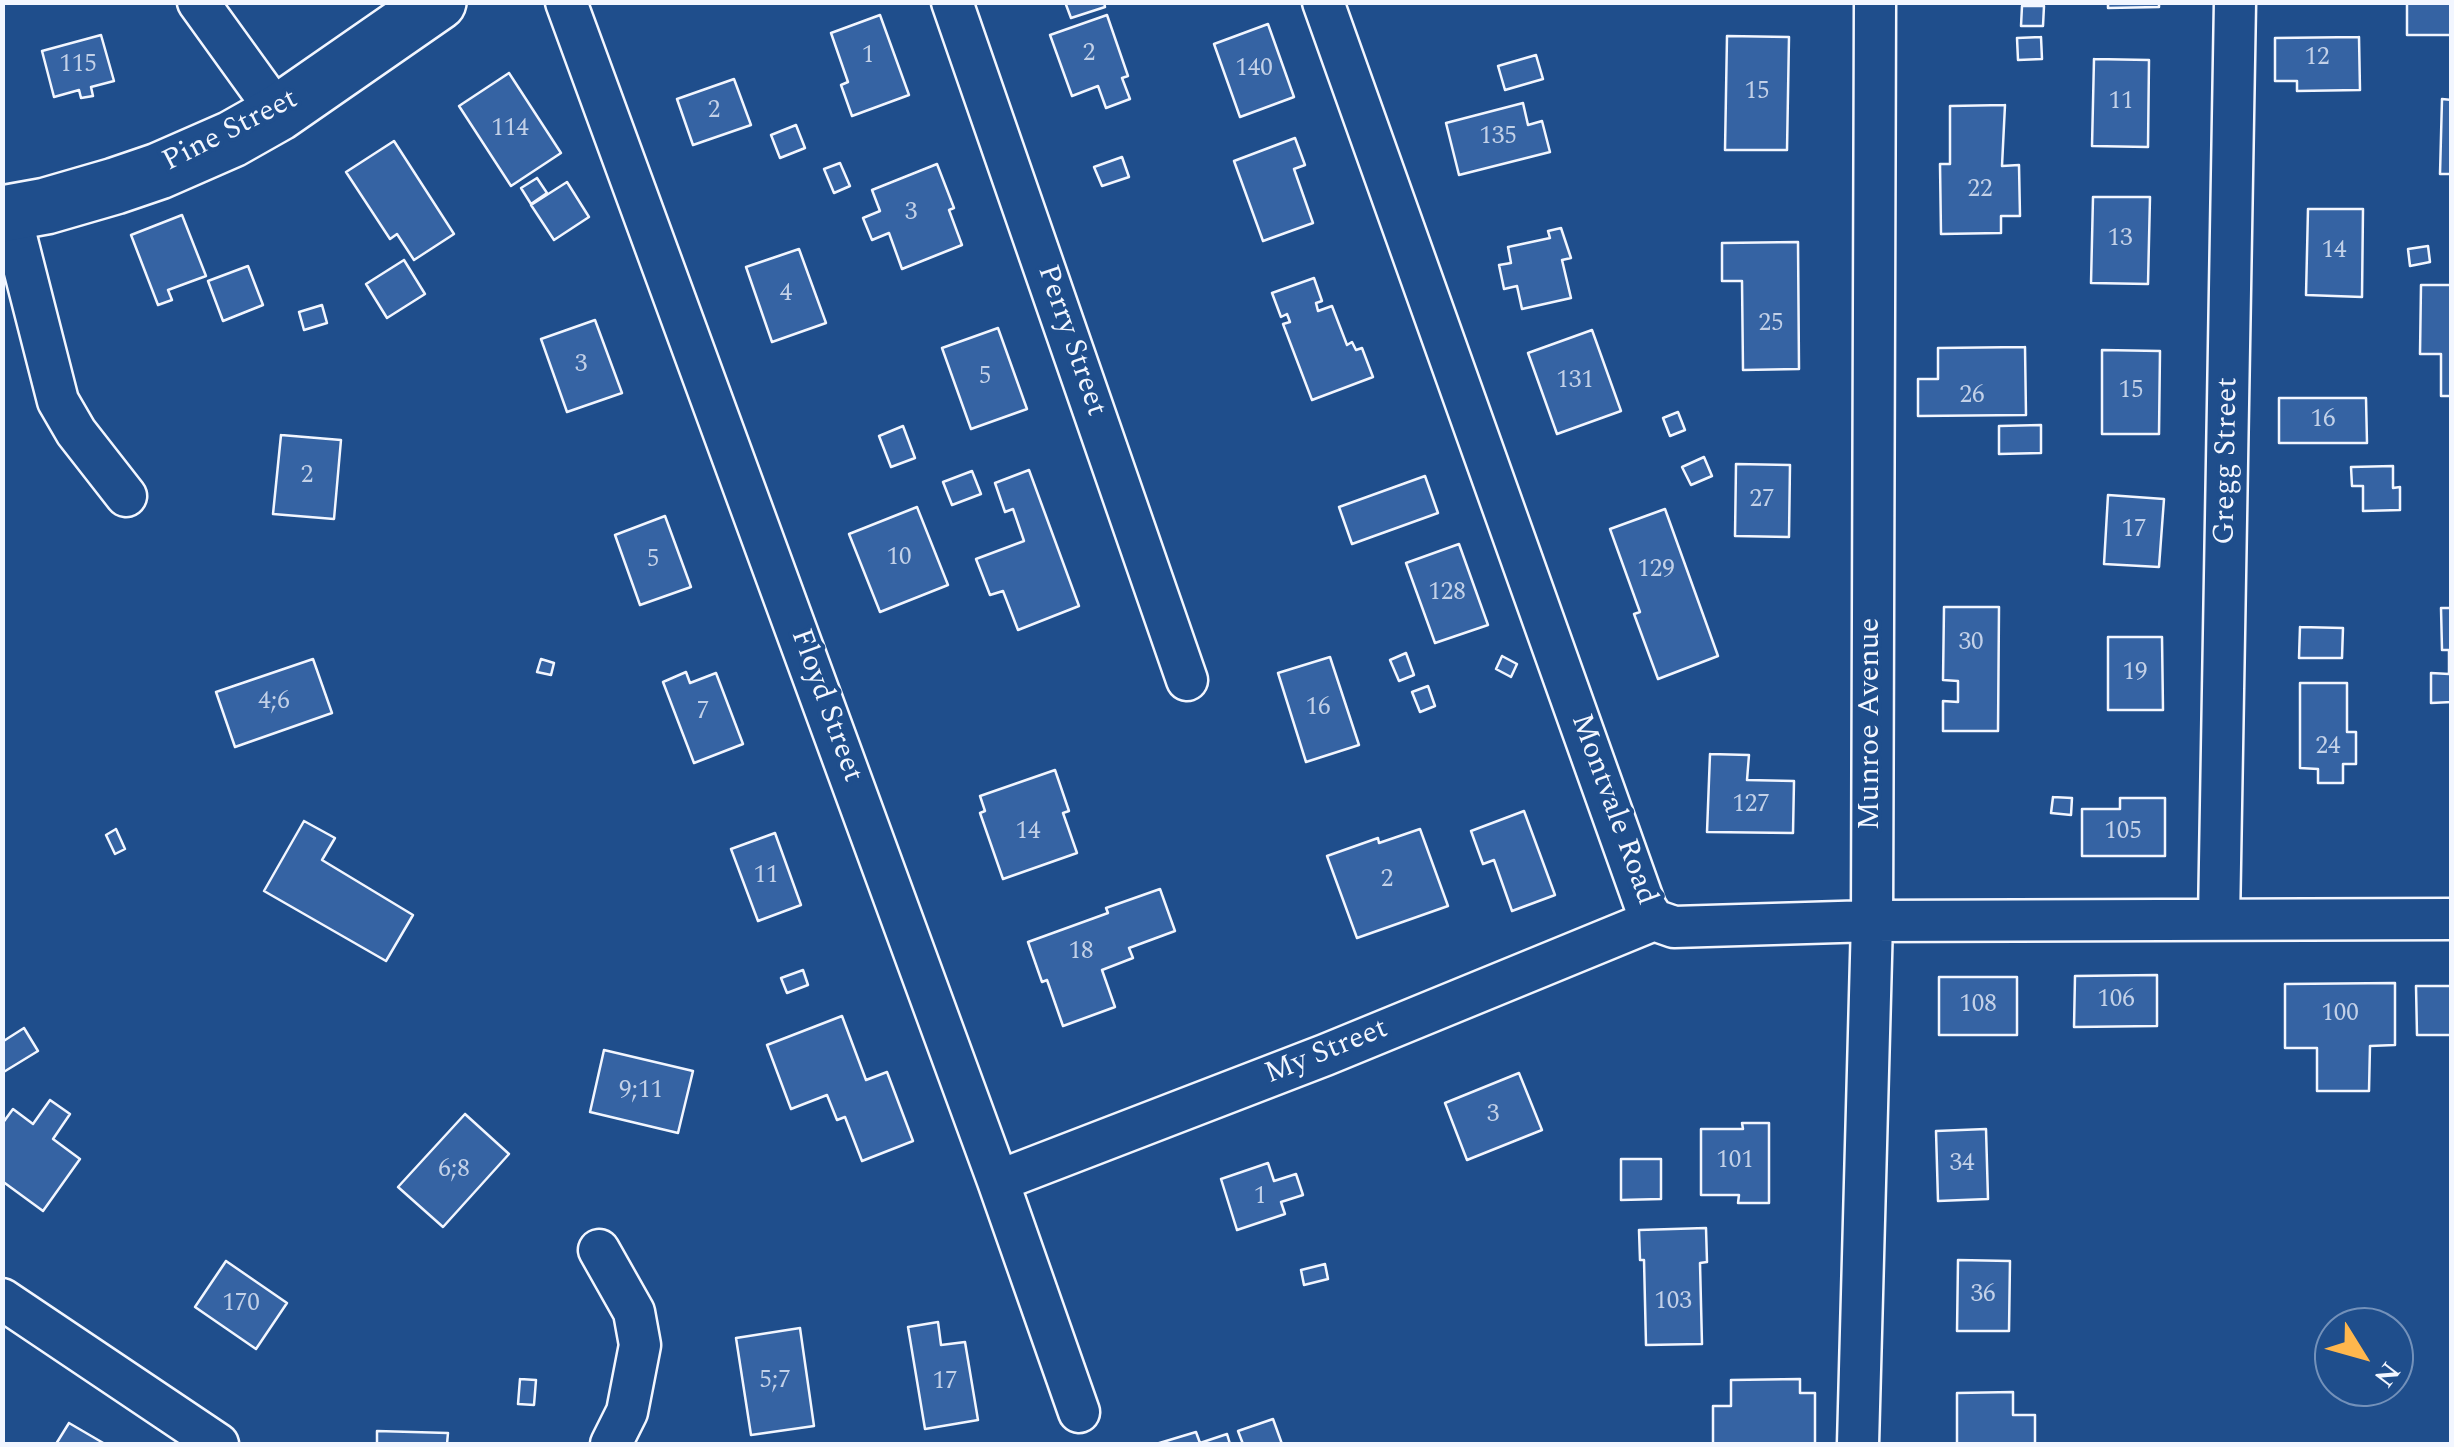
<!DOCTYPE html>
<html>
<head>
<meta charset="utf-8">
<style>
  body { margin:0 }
  #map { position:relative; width:2454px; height:1447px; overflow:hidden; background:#1f4e8c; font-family:Spectral,serif }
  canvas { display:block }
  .frame { position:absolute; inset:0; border:5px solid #f2f6ff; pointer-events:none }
  .north { position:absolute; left:2314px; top:1307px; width:100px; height:100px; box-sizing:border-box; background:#1f4e8c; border:2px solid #7391ba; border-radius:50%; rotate:127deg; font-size:28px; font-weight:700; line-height:40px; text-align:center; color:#f2f6ff }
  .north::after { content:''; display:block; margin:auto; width:35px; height:45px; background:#ffb74d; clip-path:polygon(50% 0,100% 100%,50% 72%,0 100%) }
</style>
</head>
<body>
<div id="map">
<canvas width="2454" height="1447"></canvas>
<div class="frame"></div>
<div class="north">N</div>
</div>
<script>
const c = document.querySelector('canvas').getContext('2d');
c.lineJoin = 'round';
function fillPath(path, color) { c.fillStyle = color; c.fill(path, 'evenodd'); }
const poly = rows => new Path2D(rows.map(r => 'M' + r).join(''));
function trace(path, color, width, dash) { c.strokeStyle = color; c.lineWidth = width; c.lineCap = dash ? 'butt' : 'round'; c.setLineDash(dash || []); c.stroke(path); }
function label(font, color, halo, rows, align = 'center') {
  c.font = font + ' Spectral,serif'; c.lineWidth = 8; c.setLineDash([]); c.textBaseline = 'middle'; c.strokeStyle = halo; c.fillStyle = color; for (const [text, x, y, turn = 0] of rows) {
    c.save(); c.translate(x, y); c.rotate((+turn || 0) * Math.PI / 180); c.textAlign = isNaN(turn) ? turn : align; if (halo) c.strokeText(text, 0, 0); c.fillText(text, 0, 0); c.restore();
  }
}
const building = poly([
  [1065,2,1104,2,1105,7,1071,18,1065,2],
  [2108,2,2159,2,2159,7,2108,8,2108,2],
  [2407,2,2452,2,2452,35,2407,35,2407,2],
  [2022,6,2044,6,2043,26,2021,26,2022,6],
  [880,15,909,95,852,116,841,85,848,82,831,33,880,15],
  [1107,15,1128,76,1122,78,1130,99,1106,108,1098,86,1072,96,1050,35,1107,15],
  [1268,24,1294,97,1240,117,1214,44,1268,24],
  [101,35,114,81,91,87,93,96,81,98,79,90,54,97,42,51,101,35],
  [1727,36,1789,37,1787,150,1725,150,1727,36],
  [2041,37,2042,59,2018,60,2017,38,2041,37],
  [2359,37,2360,90,2297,91,2297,81,2275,81,2275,38,2359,37],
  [1536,55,1543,79,1505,90,1498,66,1536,55],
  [2094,59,2149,60,2148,147,2092,146,2094,59],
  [509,73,561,153,511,186,459,106,509,73],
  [734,79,751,125,693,145,677,99,734,79],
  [2442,99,2452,100,2452,174,2440,174,2442,99],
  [1523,103,1528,125,1542,121,1550,152,1459,175,1446,123,1523,103],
  [2005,105,2002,166,2019,165,2020,216,2001,216,2001,233,1941,234,1940,164,1950,164,1950,106,2005,105],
  [796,125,805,148,780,158,771,135,796,125],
  [1295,138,1305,165,1294,169,1313,223,1263,241,1234,161,1295,138],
  [394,141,454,234,414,260,397,234,390,239,346,172,394,141],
  [1122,157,1129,177,1102,186,1094,167,1122,157],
  [840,163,850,186,834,193,824,169,840,163],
  [937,164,954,208,949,210,962,245,902,269,889,233,872,240,863,218,880,211,872,190,937,164],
  [537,178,547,193,531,204,521,188,537,178],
  [567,182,589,217,554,240,531,205,567,182],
  [2093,197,2150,197,2148,284,2091,283,2093,197],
  [2308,209,2363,209,2362,297,2306,295,2308,209],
  [182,215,206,276,168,290,172,300,158,305,131,235,182,215],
  [1561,228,1571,258,1562,260,1571,298,1522,309,1517,286,1504,289,1499,265,1511,263,1508,247,1550,238,1548,231,1561,228],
  [1798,242,1799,369,1743,370,1742,281,1722,281,1722,243,1798,242],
  [2428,246,2430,262,2410,266,2408,249,2428,246],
  [799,249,826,323,772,342,746,267,799,249],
  [404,260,425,294,387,318,366,284,404,260],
  [248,266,263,305,223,321,208,281,248,266],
  [1314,278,1322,301,1316,303,1318,311,1332,306,1347,345,1352,342,1356,350,1362,348,1373,377,1312,400,1283,324,1290,322,1287,314,1281,317,1272,293,1314,278],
  [2421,285,2452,285,2452,396,2441,396,2441,354,2420,354,2421,285],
  [322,305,327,323,304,330,299,312,322,305],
  [595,320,622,393,567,412,541,339,595,320],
  [998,328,1027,409,971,429,942,348,998,328],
  [1592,330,1621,411,1557,434,1528,353,1592,330],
  [2025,347,2026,415,1918,416,1918,379,1938,379,1938,348,2025,347],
  [2102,350,2160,351,2159,434,2102,434,2102,350],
  [2279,398,2366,398,2367,443,2279,443,2279,398],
  [1678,412,1685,430,1670,436,1663,418,1678,412],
  [2041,425,2041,453,1999,454,1999,426,2041,425],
  [903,426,915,458,891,467,879,436,903,426],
  [281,435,341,440,334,519,273,514,281,435],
  [1704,457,1712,476,1691,485,1682,467,1704,457],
  [1736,464,1790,465,1789,537,1735,536,1736,464],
  [2393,466,2393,488,2400,487,2400,510,2363,511,2363,486,2352,486,2351,467,2393,466],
  [1029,470,1079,606,1018,630,1003,591,990,595,976,559,1024,541,1013,509,1005,512,995,483,1029,470],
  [972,471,981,494,952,505,943,482,972,471],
  [1425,476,1438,513,1352,544,1339,507,1425,476],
  [2108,495,2164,499,2159,567,2104,564,2108,495],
  [917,507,948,585,880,612,849,534,917,507],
  [1665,509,1718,656,1658,679,1634,614,1640,612,1610,529,1665,509],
  [665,516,691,587,640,605,615,535,665,516],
  [1459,544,1488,625,1435,643,1406,563,1459,544],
  [1944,607,1999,607,1998,731,1943,731,1943,701,1958,702,1958,681,1943,680,1944,607],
  [2441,608,2452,608,2452,702,2431,703,2431,673,2449,674,2449,650,2442,650,2441,608],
  [2300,627,2343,628,2342,658,2299,658,2300,627],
  [2108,637,2162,637,2163,710,2108,710,2108,637],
  [1406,653,1414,675,1399,681,1390,660,1406,653],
  [1502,656,1517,664,1511,677,1496,669,1502,656],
  [1330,657,1359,745,1306,762,1278,673,1330,657],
  [313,659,332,713,235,747,216,692,313,659],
  [541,659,554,663,551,675,537,672,541,659],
  [686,672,690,683,716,673,743,744,694,763,663,682,686,672],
  [2300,683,2347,683,2347,732,2356,732,2356,764,2343,764,2343,783,2318,783,2318,769,2300,768,2300,683],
  [1428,686,1435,706,1420,712,1412,692,1428,686],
  [1710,754,1749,755,1747,780,1794,781,1793,833,1707,832,1710,754],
  [1055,770,1069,811,1063,813,1077,853,1003,879,980,813,985,811,980,796,1055,770],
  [2053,797,2072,798,2071,815,2051,813,2053,797],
  [2120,798,2165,798,2165,856,2082,856,2082,809,2120,809,2120,798],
  [1524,811,1555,895,1512,911,1494,860,1483,864,1471,831,1524,811],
  [304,821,335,838,322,860,413,915,386,961,264,891,304,821],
  [116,829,125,849,115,854,106,835,116,829],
  [1420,829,1448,906,1357,938,1327,856,1378,838,1379,843,1420,829],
  [775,833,801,905,758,921,731,849,775,833],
  [1160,889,1175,931,1129,948,1133,958,1102,970,1115,1007,1063,1026,1047,980,1042,982,1028,942,1108,913,1106,908,1160,889],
  [803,970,808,985,787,993,781,978,803,970],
  [2157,975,2157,1026,2074,1027,2075,976,2157,975],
  [1939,977,2017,977,2017,1035,1939,1035,1939,977],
  [2395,983,2395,1045,2370,1046,2369,1091,2317,1091,2317,1048,2285,1048,2285,984,2395,983],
  [2416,986,2452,986,2452,1035,2417,1035,2416,986],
  [842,1016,866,1080,887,1072,913,1141,862,1161,845,1117,837,1120,827,1095,791,1109,767,1045,842,1016],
  [24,1028,38,1051,2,1073,2,1042,24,1028],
  [604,1050,693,1071,678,1133,590,1112,604,1050],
  [1519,1073,1542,1130,1467,1160,1445,1103,1519,1073],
  [50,1100,70,1114,53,1139,80,1159,43,1211,2,1181,2,1124,13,1109,33,1124,50,1100],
  [465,1114,509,1154,443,1227,398,1187,465,1114],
  [1742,1123,1769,1123,1769,1203,1738,1203,1739,1195,1701,1195,1701,1129,1743,1129,1742,1123],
  [1986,1129,1988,1199,1938,1201,1936,1131,1986,1129],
  [1621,1159,1661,1159,1661,1199,1621,1200,1621,1159],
  [1268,1163,1274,1181,1296,1174,1303,1195,1281,1202,1285,1214,1237,1230,1221,1179,1268,1163],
  [1706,1228,1707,1262,1700,1263,1702,1344,1646,1345,1644,1260,1640,1260,1639,1230,1706,1228],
  [1958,1260,2010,1261,2009,1331,1957,1331,1958,1260],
  [226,1261,287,1303,256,1349,195,1307,226,1261],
  [1325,1264,1328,1279,1304,1285,1301,1270,1325,1264],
  [938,1322,941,1345,965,1342,978,1420,925,1429,908,1327,938,1322],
  [800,1328,814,1426,751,1435,736,1338,800,1328],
  [520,1379,536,1380,534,1405,518,1404,520,1379],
  [1800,1379,1800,1393,1815,1393,1815,1444,1713,1444,1713,1406,1731,1406,1731,1380,1800,1379],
  [2013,1392,2013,1415,2035,1415,2035,1444,1957,1443,1957,1393,2013,1392],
  [1273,1419,1282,1444,1243,1444,1238,1431,1273,1419],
  [69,1423,105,1444,56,1444,69,1423],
  [377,1431,448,1433,447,1444,377,1444,377,1431],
  [1196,1432,1200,1443,1227,1434,1230,1444,1156,1444,1196,1432]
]);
fillPath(building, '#3563a3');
trace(building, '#f2f6ff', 2.5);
const street = poly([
  [198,2,278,113],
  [566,2,998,1181,1079,1412],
  [952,2,1187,680],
  [1323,2,1646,908,1654,920,1674,927,1872,921,2452,919],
  [10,213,58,401,76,432,126,496],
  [2219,920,2235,2],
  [998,1181,1325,1055,1654,920],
  [599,1250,634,1312,640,1345,627,1412,611,1444],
  [2,1299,218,1444],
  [1858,1444,1872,921,1875,2]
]);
const secondary = poly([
  [2,214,46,206,115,186,159,171,232,139,278,113,438,2]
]);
trace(street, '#f2f6ff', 45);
trace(secondary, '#f2f6ff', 60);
trace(street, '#1f4e8c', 40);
trace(secondary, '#1f4e8c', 55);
label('25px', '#c3d1e8', null, [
  ["2",1089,55],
  ["1",868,57],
  ["12",2317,59],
  ["115",78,66],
  ["140",1254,70],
  ["15",1757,93],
  ["11",2121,103],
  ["2",714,112],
  ["114",510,130],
  ["135",1498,138],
  ["22",1980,191],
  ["3",911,214],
  ["13",2120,240],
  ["14",2334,252],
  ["4",786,295],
  ["25",1771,325],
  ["3",581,366],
  ["5",985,378],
  ["131",1575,382],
  ["15",2131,392],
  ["26",1972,397],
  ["16",2323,421],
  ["2",307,477],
  ["27",1762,501],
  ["17",2134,531],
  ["10",899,559],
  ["5",653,561],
  ["129",1656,571],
  ["128",1447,594],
  ["30",1971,644],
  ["19",2135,674],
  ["4;6",274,703],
  ["16",1318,709],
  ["7",703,713],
  ["24",2328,748],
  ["127",1751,806],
  ["14",1028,833],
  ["105",2123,833],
  ["11",766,877],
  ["2",1387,881],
  ["18",1081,953],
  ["106",2116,1001],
  ["108",1978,1006],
  ["100",2340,1015],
  ["9;11",641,1092],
  ["3",1493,1116],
  ["101",1735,1162],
  ["34",1962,1165],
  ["6;8",454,1171],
  ["1",1260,1198],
  ["36",1983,1296],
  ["103",1673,1303],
  ["170",241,1305],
  ["5;7",775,1382],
  ["17",945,1383]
]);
label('30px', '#f2f6ff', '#1f4e8c', [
  ["Pine Street",231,132,-27],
  ["Perry Street",1070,341,71],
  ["Gregg Street",2228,461,-89],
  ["Floyd Street",825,706,70],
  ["Munroe Avenue",1872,724,-90],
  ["Montvale Road",1612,810,70],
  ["My Street",1327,1053,-22]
]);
</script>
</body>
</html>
